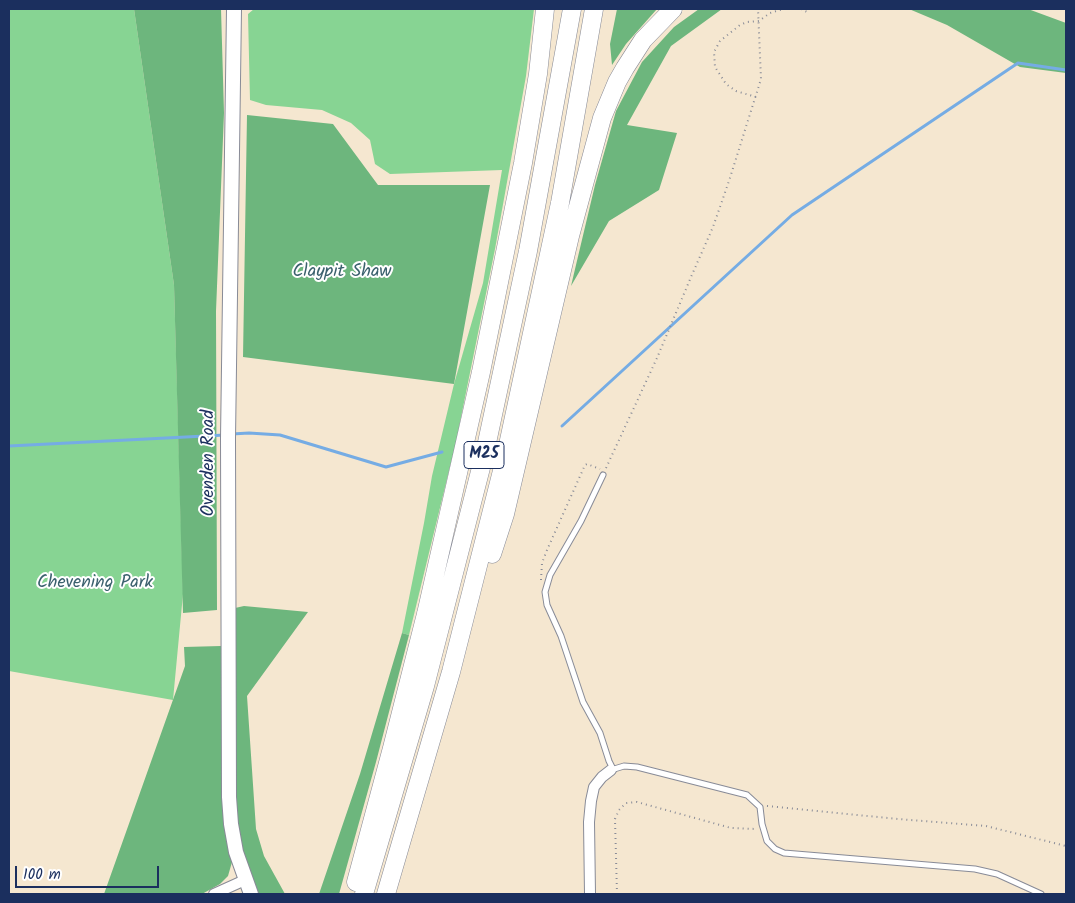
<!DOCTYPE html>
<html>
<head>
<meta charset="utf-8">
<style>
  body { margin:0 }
  #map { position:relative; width:1075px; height:903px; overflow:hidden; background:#f5e7d0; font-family:Kalam,sans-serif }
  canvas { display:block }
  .frame { position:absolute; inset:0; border:10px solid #1b2f5e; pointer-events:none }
  .scale { position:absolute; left:15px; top:866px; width:144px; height:22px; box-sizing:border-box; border:2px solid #1b2f5e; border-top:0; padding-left:6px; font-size:15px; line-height:18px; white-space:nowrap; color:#1b2f5e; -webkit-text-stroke:4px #fff; paint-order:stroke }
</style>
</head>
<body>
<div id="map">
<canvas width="1075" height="903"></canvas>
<div class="frame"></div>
<div class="scale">100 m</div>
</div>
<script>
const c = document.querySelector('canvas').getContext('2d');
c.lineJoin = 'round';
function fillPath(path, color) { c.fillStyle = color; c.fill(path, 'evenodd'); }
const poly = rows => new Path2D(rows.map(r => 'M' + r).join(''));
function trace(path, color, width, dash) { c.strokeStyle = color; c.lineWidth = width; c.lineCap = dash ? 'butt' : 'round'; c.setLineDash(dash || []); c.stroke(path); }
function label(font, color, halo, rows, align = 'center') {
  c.font = font + ' Kalam,sans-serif'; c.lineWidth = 4; c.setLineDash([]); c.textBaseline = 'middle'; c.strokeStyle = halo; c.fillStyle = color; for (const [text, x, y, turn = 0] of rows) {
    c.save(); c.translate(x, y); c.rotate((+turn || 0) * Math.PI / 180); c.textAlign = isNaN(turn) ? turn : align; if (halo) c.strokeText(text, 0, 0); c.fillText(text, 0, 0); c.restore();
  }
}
fillPath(poly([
  [9,9,134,9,174,285,183,594,173,700,9,671],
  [254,9,534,9,526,76,495,249,456,442,409,635,402,633,424,523,432,476,454,384,483,283,502,170,390,174,375,164,370,140,351,123,322,110,266,105,250,100,248,14]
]), '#87d493');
fillPath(poly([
  [134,9,221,9,224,113,216,311,217,610,183,613,174,285],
  [617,9,657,9,626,44,612,65,610,44],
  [699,9,722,9,671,46,627,125,677,133,659,190,609,221,571,286,595,185,616,111,642,62,674,27],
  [909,9,1028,9,1066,23,1066,73,1020,67,947,25],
  [247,115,333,124,378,185,490,185,454,384,243,357],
  [244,606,308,612,247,696,256,829,264,856,285,894,259,894,246,862,237,827,235,787,235,608],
  [402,633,409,635,376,762,339,894,319,894,360,774],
  [221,646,232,862,228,876,220,884,202,894,104,894,185,666,184,647]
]), '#6db67d');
trace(poly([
  [562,426,792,215,1018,63,1066,70],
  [232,434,249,433,280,435,386,467,442,452],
  [9,446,225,435]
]), '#75ace4', 3);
const service = poly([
  [603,475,581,521,550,575,545,592,547,605,561,636,583,702,600,733,609,761,613,769],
  [611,770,624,766,637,767,747,795,760,807,762,824,767,841,775,849,784,853,975,869,997,874,1041,894]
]);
const minor = poly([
  [214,894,245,880],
  [590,894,589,822,591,801,594,787,602,777,611,770]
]);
const secondary = poly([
  [234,9,228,438,229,797,231,824,236,852,251,894]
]);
const motorway = poly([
  [492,554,505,514,570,236,602,118,617,82,625,68,643,40,673,9],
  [356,882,392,748,426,614,481,372,523,163,538,74,545,9],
  [364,894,425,686,485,452,528,251,572,9],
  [386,894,451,672,505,459,560,203,594,9]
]);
trace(service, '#888b97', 7);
trace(minor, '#888b97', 12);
trace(secondary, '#888b97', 16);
trace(motorway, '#888b97', 19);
trace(poly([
  [801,9,807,12,809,9],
  [756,97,736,91,726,84,715,67,714,52,720,41,740,25,747,22,759,21,770,13,783,9],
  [606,468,657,358,691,277,713,227,729,181,761,79,758,9],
  [541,580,542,563,547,550,585,465,587,464,600,469],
  [767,806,898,819,986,826,1066,846],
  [617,894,615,819,619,810,626,803,637,802,731,828,756,829]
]), '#888b97', 2, [1, 4]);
trace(service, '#fff', 5);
trace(minor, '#fff', 10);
trace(secondary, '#fff', 14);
trace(motorway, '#fff', 18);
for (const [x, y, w] of [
  [484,455,40]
]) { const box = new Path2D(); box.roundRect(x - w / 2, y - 13.5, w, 27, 4); c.fillStyle = '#fff'; c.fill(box); trace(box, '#1b2f5e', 1); }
label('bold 16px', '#1b2f5e', null, [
  ["M25",484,455]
]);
label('18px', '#3b616e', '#fff', [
  ["Claypit Shaw",342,273],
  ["Chevening Park",95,584]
]);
label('18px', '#1b2f5e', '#fff', [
  ["Ovenden Road",210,463,-90]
]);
</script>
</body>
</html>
